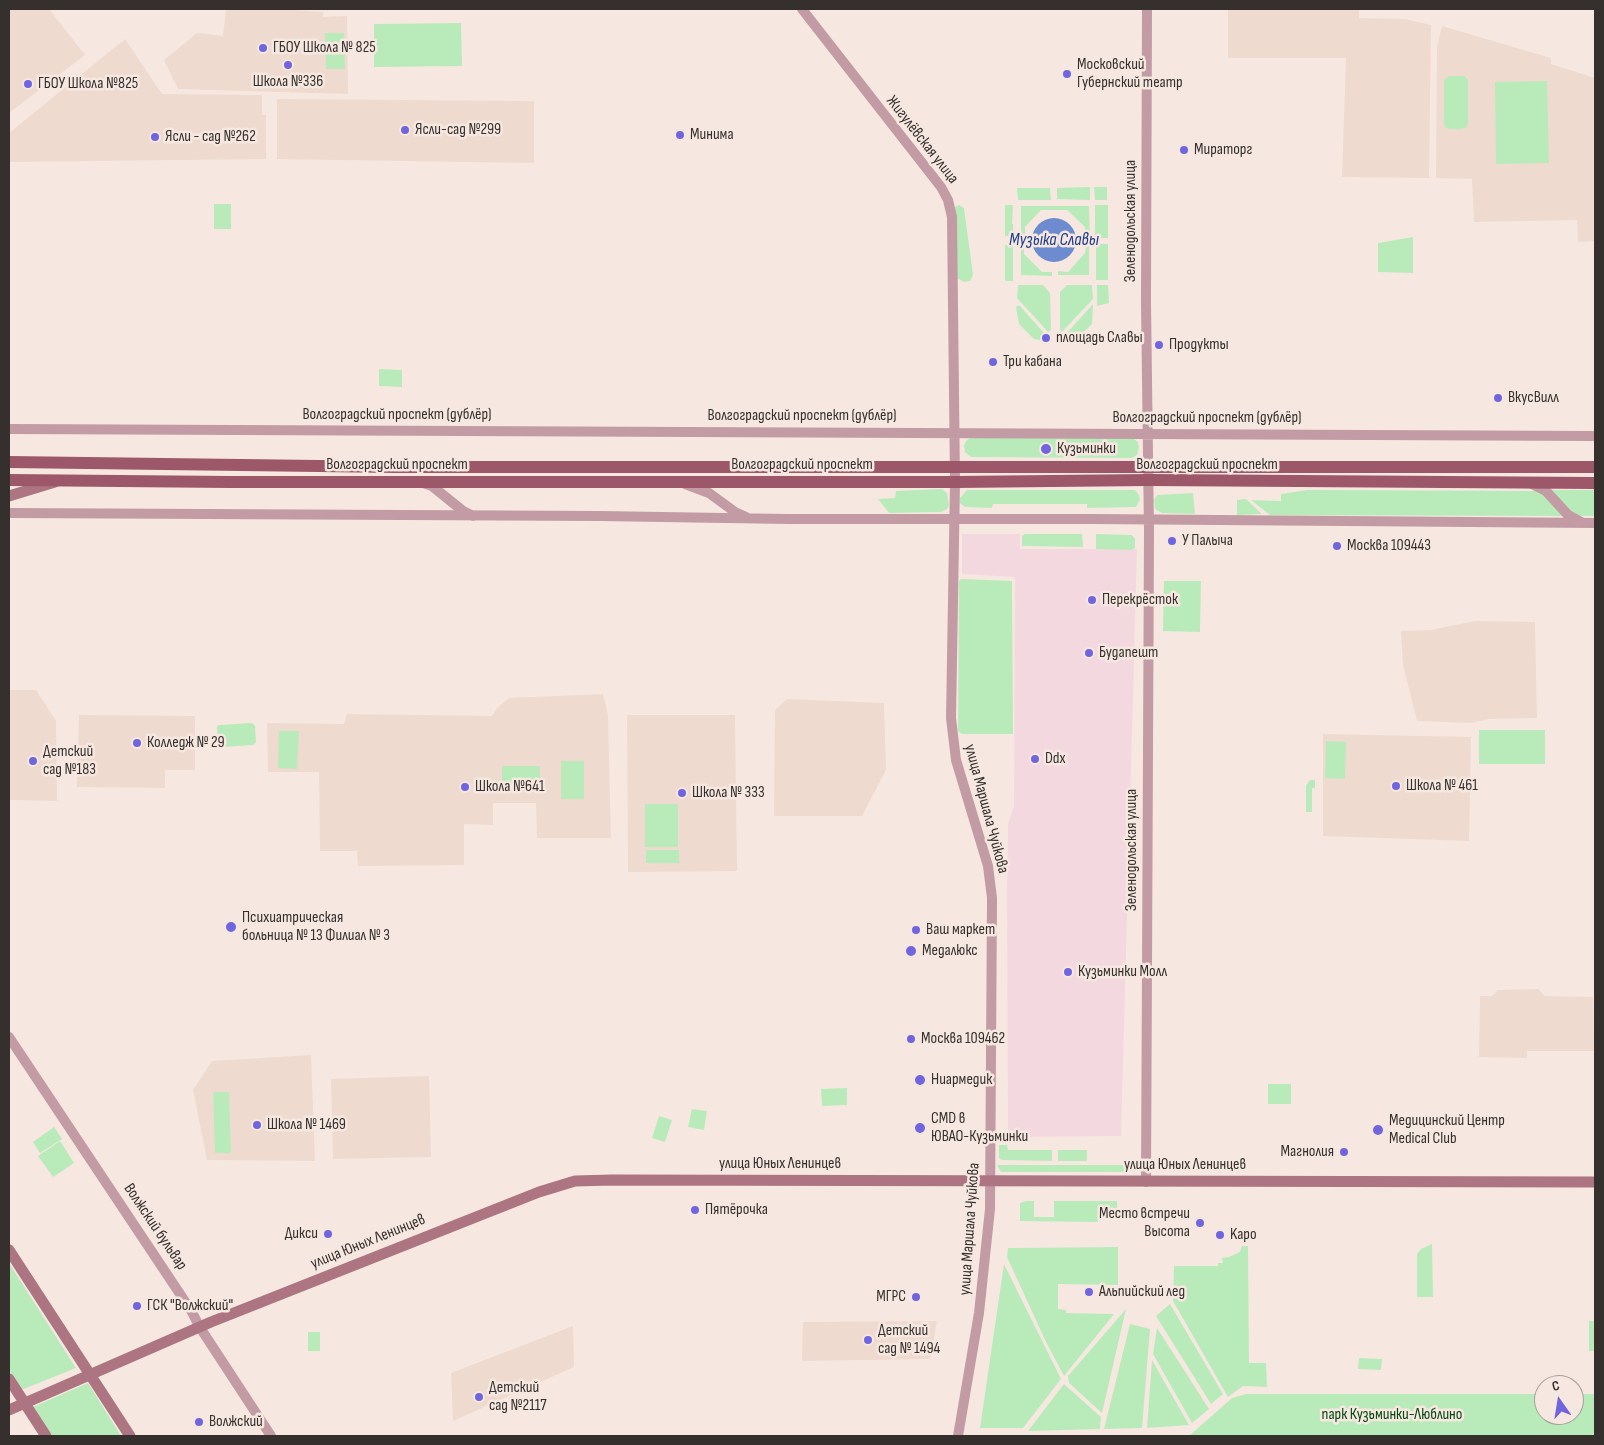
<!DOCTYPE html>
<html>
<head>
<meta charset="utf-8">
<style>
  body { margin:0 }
  #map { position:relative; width:1604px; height:1445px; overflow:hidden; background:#f6e8e0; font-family:"Sofia Sans Condensed",sans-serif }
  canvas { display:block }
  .frame { position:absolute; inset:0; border:10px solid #35302d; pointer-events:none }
  .north { position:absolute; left:1534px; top:1375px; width:50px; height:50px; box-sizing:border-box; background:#f6e8e0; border:1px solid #a99e98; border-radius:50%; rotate:347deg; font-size:14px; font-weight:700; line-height:20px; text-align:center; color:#35302d }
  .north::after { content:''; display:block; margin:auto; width:18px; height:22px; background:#7065df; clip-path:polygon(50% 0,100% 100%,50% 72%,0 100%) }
</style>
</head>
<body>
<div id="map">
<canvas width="1604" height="1445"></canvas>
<div class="frame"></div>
<div class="north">С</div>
</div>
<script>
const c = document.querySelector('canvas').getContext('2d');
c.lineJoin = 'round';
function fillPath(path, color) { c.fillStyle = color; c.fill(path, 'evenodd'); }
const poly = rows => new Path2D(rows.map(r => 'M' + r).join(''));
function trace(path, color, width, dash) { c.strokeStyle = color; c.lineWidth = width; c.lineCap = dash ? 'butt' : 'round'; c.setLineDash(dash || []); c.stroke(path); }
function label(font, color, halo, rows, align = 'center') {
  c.font = font + ' "Sofia Sans Condensed",sans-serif'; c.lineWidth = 5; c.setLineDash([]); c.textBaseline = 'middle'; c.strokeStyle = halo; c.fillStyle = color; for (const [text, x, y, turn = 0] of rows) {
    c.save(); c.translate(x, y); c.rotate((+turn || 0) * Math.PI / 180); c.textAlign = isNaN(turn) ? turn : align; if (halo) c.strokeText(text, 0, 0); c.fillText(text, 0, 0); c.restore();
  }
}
fillPath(poly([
  [962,534,1020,534,1020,549,1137,549,1121,1136,1008,1137,1007,895,1008,824,1014,806,1015,577,962,574]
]), '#f3d9df');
fillPath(poly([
  [9,9,49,9,85,55,9,113],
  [226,9,279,9,323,12,323,17,347,16,348,94,178,89,164,60,197,33,223,36],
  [1228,9,1359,9,1359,18,1405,19,1431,25,1429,178,1342,177,1346,58,1228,58],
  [1442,26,1551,58,1551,64,1595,78,1595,241,1578,242,1577,220,1474,222,1472,179,1436,178,1437,46],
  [125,39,162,94,262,95,262,115,266,115,266,159,9,162,9,133],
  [277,99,534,101,534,163,277,159],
  [1475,621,1535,622,1537,718,1489,719,1471,723,1417,721,1403,665,1401,631,1431,630],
  [9,690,36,690,56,721,57,801,9,800],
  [603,694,608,715,611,838,537,838,536,803,493,803,493,825,464,824,464,865,358,866,357,851,320,851,319,772,268,772,267,723,344,724,347,714,492,716,498,707,509,698],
  [787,699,884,703,886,770,862,816,774,816,775,710],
  [79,715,195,716,195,770,165,770,165,788,77,787],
  [627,715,735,715,737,871,628,872],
  [1323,734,1471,737,1469,841,1323,836],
  [1538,989,1545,996,1593,997,1594,1051,1527,1051,1527,1058,1479,1057,1480,996,1492,996,1498,990],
  [311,1055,315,1161,207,1160,193,1090,212,1061],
  [429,1076,431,1157,333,1159,331,1079],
  [937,1321,930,1359,802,1361,803,1322],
  [573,1326,574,1367,453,1421,451,1373]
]), '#efdacf');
fillPath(poly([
  [461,23,462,66,374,67,374,24],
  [325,33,344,33,345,69,326,69],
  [1449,76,1464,76,1468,80,1468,123,1467,127,1462,129,1449,129,1445,127,1444,124,1444,80],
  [1547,81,1549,163,1496,164,1495,82],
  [1090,187,1090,200,1057,199,1057,188],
  [1094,187,1107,187,1107,200,1095,200],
  [1017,188,1050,188,1051,200,1018,200],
  [214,204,231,204,231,229,214,229],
  [959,205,964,208,973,275,970,281,964,282,957,278,955,207],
  [1005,205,1013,205,1012,224,1013,224,1013,236,1005,236],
  [1095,205,1108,205,1108,238,1095,238],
  [1021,206,1089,206,1090,238,1085,238,1085,227,1067,210,1041,210,1025,227,1025,238,1021,238],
  [1413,237,1413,273,1378,272,1378,243],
  [1013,244,1013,281,1005,281,1005,245],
  [1024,244,1024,254,1042,272,1052,272,1052,276,1021,275,1021,245],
  [1086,244,1089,244,1089,275,1058,275,1058,271,1068,272,1085,253],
  [1096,244,1108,244,1108,280,1096,280],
  [1018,285,1043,285,1050,293,1051,330,1048,332,1017,298],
  [1067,285,1092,285,1093,299,1062,332,1060,329,1060,292],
  [1097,285,1108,285,1109,303,1097,306],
  [1093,304,1092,324,1076,340,1069,340,1065,335],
  [1019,305,1045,334,1040,340,1034,339,1019,324,1016,307],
  [379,369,402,370,402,387,379,386],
  [971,437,1133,438,1138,442,1139,448,1137,455,1132,458,971,457,965,452,964,446,966,441],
  [942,489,947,493,949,505,947,509,941,512,889,513,878,499,895,498,896,491],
  [967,490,1135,490,1139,495,1140,500,1136,507,1087,508,1087,504,993,504,992,508,965,507,960,503,960,498],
  [1307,490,1536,491,1542,493,1564,516,1270,515,1251,500,1281,501,1281,494],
  [1551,490,1595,490,1595,516,1577,516,1571,513],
  [1193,493,1195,514,1162,513,1155,509,1154,500,1157,495],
  [1246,499,1262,514,1237,515,1237,500],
  [1025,534,1082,534,1083,547,1022,546,1022,536],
  [1096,534,1132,535,1135,539,1135,548,1131,550,1096,549],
  [961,579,1012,581,1013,734,962,734,958,731,959,581],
  [1164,581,1201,581,1200,632,1163,631],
  [252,723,255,726,256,742,253,745,223,747,218,745,217,726,219,725],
  [1479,730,1545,730,1545,764,1479,764],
  [279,731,299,731,297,769,278,768],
  [1326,741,1346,742,1345,779,1325,778],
  [561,761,584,761,584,799,561,799],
  [502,766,540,766,540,786,502,786],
  [1310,780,1315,780,1315,788,1312,788,1312,812,1306,812,1306,786],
  [645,804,678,804,678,847,645,847],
  [646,850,679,850,679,863,646,863],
  [1268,1084,1291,1084,1291,1104,1268,1104],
  [847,1088,847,1105,822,1106,821,1089],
  [213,1092,229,1092,231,1153,215,1153],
  [692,1109,707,1111,704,1130,688,1127],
  [659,1116,672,1120,665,1142,652,1138],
  [54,1127,62,1139,40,1153,33,1142],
  [60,1141,74,1163,53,1177,38,1156],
  [999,1145,1007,1145,1008,1150,1052,1150,1052,1161,1002,1160,999,1158],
  [1058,1150,1087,1150,1087,1161,1058,1161],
  [997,1165,1134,1165,1133,1169,1128,1172,1001,1172],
  [1026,1201,1034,1201,1034,1217,1054,1217,1054,1201,1117,1201,1117,1210,1099,1210,1098,1222,1020,1221,1020,1203],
  [1432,1244,1433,1297,1417,1297,1417,1254,1421,1249],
  [1242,1246,1248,1246,1249,1363,1266,1363,1267,1387,1243,1386,1228,1397,1173,1301,1174,1266,1218,1266,1218,1263,1223,1263,1222,1258,1229,1257,1240,1252],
  [1118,1247,1118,1285,1058,1284,1058,1309,1066,1310,1066,1313,1114,1314,1064,1376,1046,1342,1007,1257,1008,1248],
  [9,1263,76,1368,21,1390,9,1370],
  [1004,1264,1061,1379,1023,1428,980,1428],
  [1170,1304,1223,1394,1211,1404,1156,1316],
  [1126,1309,1102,1413,1069,1383,1068,1376],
  [1589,1321,1595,1321,1595,1351,1589,1351],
  [1130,1324,1150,1329,1142,1428,1104,1429],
  [1157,1328,1209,1409,1192,1423,1153,1354],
  [308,1332,320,1332,320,1351,308,1351],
  [1359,1358,1382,1359,1381,1370,1358,1369],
  [1152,1360,1189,1425,1147,1428],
  [88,1383,121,1436,52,1436,33,1407],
  [1064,1384,1101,1417,1100,1429,1028,1431],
  [1246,1394,1544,1394,1544,1415,1574,1415,1574,1394,1595,1394,1595,1436,1189,1436,1232,1398]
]), '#b9ebba');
fillPath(poly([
  '1032 240a22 22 0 1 1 44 0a22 22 0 1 1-44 0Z'
]), '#6d8cd0');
trace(poly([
  [802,9,941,187,948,200,952,217,955,482,951,718,956,760,988,866,992,898,990,1209,979,1313,958,1436],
  [9,429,1595,436],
  [423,483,432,486,463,511,473,516],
  [685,484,709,493,735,512,746,517],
  [1532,484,1546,491,1568,515,1581,522],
  [9,513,599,516,788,519,1092,519,1595,523],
  [9,1037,192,1312,199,1326,271,1436],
  [1146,1182,1149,532,1146,302,1147,9]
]), '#c39ba4', 10);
trace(poly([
  [9,496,55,482],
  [9,1250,130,1436],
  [9,1379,46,1436],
  [9,1410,211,1322,539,1192,575,1181,612,1180,1595,1182]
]), '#ad7482', 11);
trace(poly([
  [9,462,396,467,1595,467],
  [9,480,230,482,955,482,1149,480,1595,483]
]), '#9c5869', 12);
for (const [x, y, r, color] of [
  [263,48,5,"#7065df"],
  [288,65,5,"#7065df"],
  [1067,74,5,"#7065df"],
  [28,84,5,"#7065df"],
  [405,130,5,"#7065df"],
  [680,135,5,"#7065df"],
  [155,137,5,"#7065df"],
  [1184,150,5,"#7065df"],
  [1046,338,5,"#7065df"],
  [1159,345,5,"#7065df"],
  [993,362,5,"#7065df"],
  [1498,398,5,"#7065df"],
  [1046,449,6,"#7065df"],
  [1172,541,5,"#7065df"],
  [1337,546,5,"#7065df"],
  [1092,600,5,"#7065df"],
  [1089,653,5,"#7065df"],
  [137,743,5,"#7065df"],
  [1035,759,5,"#7065df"],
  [33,761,5,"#7065df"],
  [1396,786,5,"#7065df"],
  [465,787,5,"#7065df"],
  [682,793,5,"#7065df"],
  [231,927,6,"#7065df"],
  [916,930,5,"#7065df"],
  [911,951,6,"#7065df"],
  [1068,972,5,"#7065df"],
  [911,1039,5,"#7065df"],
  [920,1080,6,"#7065df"],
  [257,1125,5,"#7065df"],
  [920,1128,6,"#7065df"],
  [1378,1130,6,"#7065df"],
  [1344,1152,5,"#7065df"],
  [695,1210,5,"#7065df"],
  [1200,1223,5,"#7065df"],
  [328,1234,5,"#7065df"],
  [1220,1235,5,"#7065df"],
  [1089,1292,5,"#7065df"],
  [916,1297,5,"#7065df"],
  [137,1306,5,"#7065df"],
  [868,1340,5,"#7065df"],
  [479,1397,5,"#7065df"],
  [199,1422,5,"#7065df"]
]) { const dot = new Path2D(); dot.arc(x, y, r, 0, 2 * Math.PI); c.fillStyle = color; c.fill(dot); trace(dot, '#f6e8e0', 2); }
label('16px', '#35302d', '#f6e8e0', [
  ["ГБОУ Школа № 825",273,48],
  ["Московский",1077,65],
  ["Губернский театр",1077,83],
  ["Школа №336",288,82,"center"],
  ["ГБОУ Школа №825",38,84],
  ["Ясли-сад №299",415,130],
  ["Минима",690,135],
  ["Ясли - сад №262",165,137],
  ["Мираторг",1194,150],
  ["площадь Славы",1056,338],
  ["Продукты",1169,345],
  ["Три кабана",1003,362],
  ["ВкусВилл",1508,398],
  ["Кузьминки",1057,449],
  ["У Палыча",1182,541],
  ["Москва 109443",1347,546],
  ["Перекрёсток",1102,600],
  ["Будапешт",1099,653],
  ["Колледж № 29",147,743],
  ["Детский",43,752],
  ["сад №183",43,770],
  ["Ddx",1045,759],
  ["Школа № 461",1406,786],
  ["Школа №641",475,787],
  ["Школа № 333",692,793],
  ["Психиатрическая",242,918],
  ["больница № 13 Филиал № 3",242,936],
  ["Ваш маркет",926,930],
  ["Медалюкс",922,951],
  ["Кузьминки Молл",1078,972],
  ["Москва 109462",921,1039],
  ["Ниармедик",931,1080],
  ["CMD в",931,1119],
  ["ЮВАО-Кузьминки",931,1137],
  ["Медицинский Центр",1389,1121],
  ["Medical Club",1389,1139],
  ["Школа № 1469",267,1125],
  ["Магнолия",1334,1152,"right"],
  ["Пятёрочка",705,1210],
  ["Место встречи",1190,1214,"right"],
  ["Высота",1190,1232,"right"],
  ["Дикси",318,1234,"right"],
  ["Kapo",1230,1235],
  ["Альпийский лед",1099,1292],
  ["МГРС",906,1297,"right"],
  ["ГСК \"Волжский\"",147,1306],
  ["Детский",878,1331],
  ["сад № 1494",878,1349],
  ["Детский",489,1388],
  ["сад №2117",489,1406],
  ["Волжский",209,1422]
], 'left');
label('16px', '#35302d', '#f6e8e0', [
  ["Жигулёвская улица",922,140,52],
  ["Зеленодольская улица",1131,221,-90],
  ["Волгоградский проспект (дублёр)",397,415],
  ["Волгоградский проспект (дублёр)",802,416],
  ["Волгоградский проспект (дублёр)",1207,418],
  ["Волгоградский проспект",397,465],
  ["Волгоградский проспект",802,465],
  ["Волгоградский проспект",1207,465],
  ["улица Маршала Чуйкова",986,809,75],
  ["Зеленодольская улица",1132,850,-90],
  ["улица Юных Ленинцев",780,1164],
  ["улица Юных Ленинцев",1185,1165],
  ["Волжский бульвар",155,1227,56],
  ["улица Маршала Чуйкова",970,1229,-86],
  ["улица Юных Ленинцев",368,1242,-22]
]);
label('16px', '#004910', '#f6e8e0', [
  ["парк Кузьминки-Люблино",1392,1415]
]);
label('italic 18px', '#1e3c8c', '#f6e8e0', [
  ["Музыка Славы",1054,240]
]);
</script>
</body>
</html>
